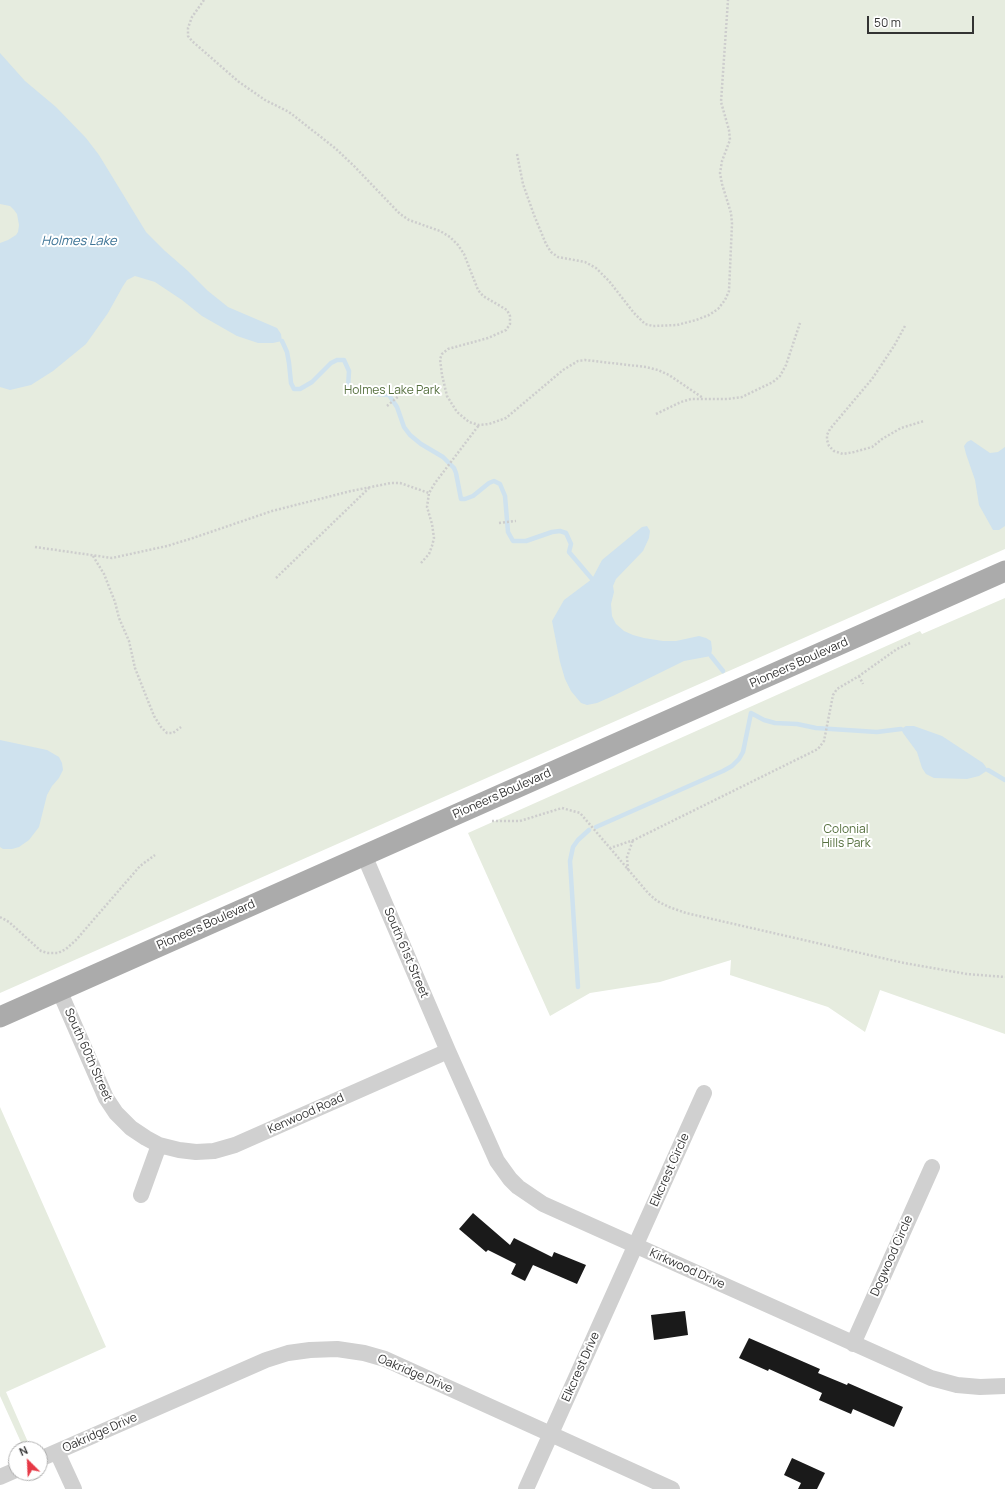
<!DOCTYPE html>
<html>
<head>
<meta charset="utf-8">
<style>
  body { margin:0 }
  #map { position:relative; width:1005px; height:1489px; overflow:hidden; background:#fff; font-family:Manrope,sans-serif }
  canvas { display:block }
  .north { position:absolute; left:8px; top:1441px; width:40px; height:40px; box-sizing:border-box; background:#fff; border:1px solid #adadad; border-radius:50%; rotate:336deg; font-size:11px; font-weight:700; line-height:16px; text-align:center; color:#333 }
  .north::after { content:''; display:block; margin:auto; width:14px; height:18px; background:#e63946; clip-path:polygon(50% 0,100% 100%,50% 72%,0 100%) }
  .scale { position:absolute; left:867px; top:16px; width:107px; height:18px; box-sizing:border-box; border:2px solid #333; border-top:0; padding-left:5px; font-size:12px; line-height:14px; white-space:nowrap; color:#333; -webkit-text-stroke:3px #fff; paint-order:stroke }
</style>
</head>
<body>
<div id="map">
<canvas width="1005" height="1489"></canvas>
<div class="north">N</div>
<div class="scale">50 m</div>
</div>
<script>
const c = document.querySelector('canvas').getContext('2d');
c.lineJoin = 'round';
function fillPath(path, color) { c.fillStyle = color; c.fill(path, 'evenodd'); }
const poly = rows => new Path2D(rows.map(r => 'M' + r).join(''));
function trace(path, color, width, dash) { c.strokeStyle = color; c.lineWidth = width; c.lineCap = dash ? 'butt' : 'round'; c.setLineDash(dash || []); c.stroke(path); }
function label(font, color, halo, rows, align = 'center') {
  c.font = font + ' Manrope,sans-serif'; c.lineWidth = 4; c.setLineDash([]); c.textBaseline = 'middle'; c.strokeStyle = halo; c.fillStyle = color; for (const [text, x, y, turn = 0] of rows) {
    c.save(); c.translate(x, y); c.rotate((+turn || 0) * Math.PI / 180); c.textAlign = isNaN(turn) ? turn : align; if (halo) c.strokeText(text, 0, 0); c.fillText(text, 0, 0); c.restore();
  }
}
fillPath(poly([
  [0,0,1005,0,1005,549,0,993],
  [1005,598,1005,1034,880,990,865,1032,828,1007,730,975,731,960,660,982,590,993,550,1016,468,833,920,631,922,634],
  [0,1107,106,1347,6,1392,31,1449,24,1449,0,1396]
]), '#e6ecdf');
fillPath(poly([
  [0,53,25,81,56,107,86,138,99,155,146,232,165,251,188,271,208,291,228,307,277,328,281,334,282,341,273,343,258,343,237,336,202,316,182,300,155,282,135,276,127,280,123,286,108,313,86,344,53,371,31,385,10,390,0,387,0,243,8,240,16,235,18,232,19,225,17,214,14,210,10,206,0,204],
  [971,440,990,453,998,452,1005,447,1005,526,999,530,993,530,979,505,975,480,966,454,964,446,967,442],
  [647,526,650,531,649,538,643,551,616,579,613,586,614,592,611,604,612,616,616,624,624,631,633,635,644,638,663,641,676,641,699,636,706,638,711,641,712,649,711,656,684,661,615,695,597,703,587,705,581,703,571,691,565,679,560,662,552,621,564,600,592,579,602,560,642,527],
  [906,726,914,726,942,736,983,763,988,770,979,776,967,779,934,778,926,774,922,768,917,752,903,733,901,729],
  [0,740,47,750,59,757,62,763,63,770,59,778,52,786,47,795,39,827,29,840,19,847,12,849,3,849,0,847]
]), '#cfe2ee');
trace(poly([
  [282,341,287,352,289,363,291,383,294,389,300,389,312,382,331,363,337,360,344,360,349,371,348,388,351,392,389,395,397,407,404,427,410,435,421,444,443,457,454,468,456,473,461,499,465,499,473,496,489,483,494,481,500,484,505,496,508,532,513,541,526,541,552,532,560,531,566,533,571,544,569,552,592,579],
  [711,656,723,671],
  [988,770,1005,780],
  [596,827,723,771,732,766,739,759,743,752,751,713,764,720,775,723,797,724,816,728,877,732,901,729],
  [578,987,570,861,573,847,578,840,589,830]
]), '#cfe2ee', 4.5);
fillPath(poly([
  [473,1213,510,1245,514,1238,552,1257,554,1252,586,1265,577,1284,533,1265,525,1281,511,1274,516,1264,488,1250,486,1252,459,1229],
  [685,1311,688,1335,654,1340,651,1315],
  [749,1338,820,1369,818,1373,847,1385,848,1383,903,1407,894,1427,853,1409,851,1414,819,1400,822,1393,769,1369,768,1371,739,1358],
  [792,1458,825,1473,817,1489,798,1489,801,1483,784,1475]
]), '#1a1a1a');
trace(poly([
  [204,0,192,17,188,28,188,36,192,41,239,82,265,100,289,112,335,148,354,166,400,214,409,220,440,231,450,237,458,245,464,254,478,290,483,296,507,310,510,316,510,324,506,330,488,338,448,349,442,354,440,359,442,375,447,396,457,412,469,422,479,425,489,424,506,418,563,370,578,361,585,360,646,367,658,370,669,375,703,398],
  [517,154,523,184,534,215,546,244,551,252,558,257,585,262,596,268,609,281,634,313,645,324,653,326,677,325,696,320,709,315,718,309,725,300,729,291,732,224,731,213,722,184,720,173,722,161,730,140,729,130,721,102,728,0],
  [905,326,894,346,872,379,830,429,827,435,827,440,829,446,834,451,843,454,854,452,872,447,882,439,901,428,924,421],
  [387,406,400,395],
  [656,414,681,402,691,399,728,399,742,397,773,382,780,376,786,365,800,323],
  [499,523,516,521],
  [35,547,112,558,167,546,193,538,272,511,351,491,391,483,400,483,429,493],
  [93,556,104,574,115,602,119,618,129,641,135,668,154,716,161,727,167,733,173,733,181,727],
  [421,563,429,554,432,546,434,538,432,524,427,507,429,493,435,483,479,425],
  [276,578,369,488],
  [859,676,863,684],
  [492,821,520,821,562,808,580,813,610,848,634,840,818,749,824,741,833,695,837,689,859,676,897,649,910,643],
  [610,848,648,893,657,901,669,907,686,913,904,963,967,974,1005,977],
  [628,870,627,857,633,840],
  [0,917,9,922,41,951,48,953,58,953,66,949,76,940,140,866,155,855]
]), '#cdcdcd', 2.5, [2, 2]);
trace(poly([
  [364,855,448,1051,497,1161,510,1179,518,1187,543,1204,931,1378,957,1385,980,1387,1005,1386],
  [59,990,106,1098,116,1113,131,1128,146,1138,159,1145,179,1150,196,1152,214,1151,235,1145,448,1051],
  [141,1195,159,1145],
  [853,1344,932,1167],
  [57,1452,74,1489],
  [40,1459,266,1360,288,1353,310,1350,337,1349,364,1353,385,1359,672,1489],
  [0,1477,16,1470],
  [526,1489,704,1093]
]), '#d0d0d0', 16);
trace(poly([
  [0,1017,1005,571]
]), '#ababab', 21);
label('12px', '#56703f', '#fff', [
  ["Holmes Lake Park",392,391],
  ["Colonial",846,830],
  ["Hills Park",846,844]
]);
label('12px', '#333', '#fff', [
  ["Pioneers Boulevard",799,663,-24],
  ["Pioneers Boulevard",502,794,-24],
  ["Pioneers Boulevard",206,925,-24],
  ["South 61st Street",406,953,67],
  ["South 60th Street",88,1055,66],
  ["Kenwood Road",306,1114,-24],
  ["Elkcrest Circle",670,1170,-66],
  ["Dogwood Circle",892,1256,-66],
  ["Kirkwood Drive",687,1269,24],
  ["Elkcrest Drive",581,1367,-66],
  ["Oakridge Drive",415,1374,23],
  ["Oakridge Drive",100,1433,-24]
]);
label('italic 13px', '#3f7597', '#fff', [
  ["Holmes Lake",79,241]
]);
</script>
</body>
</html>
